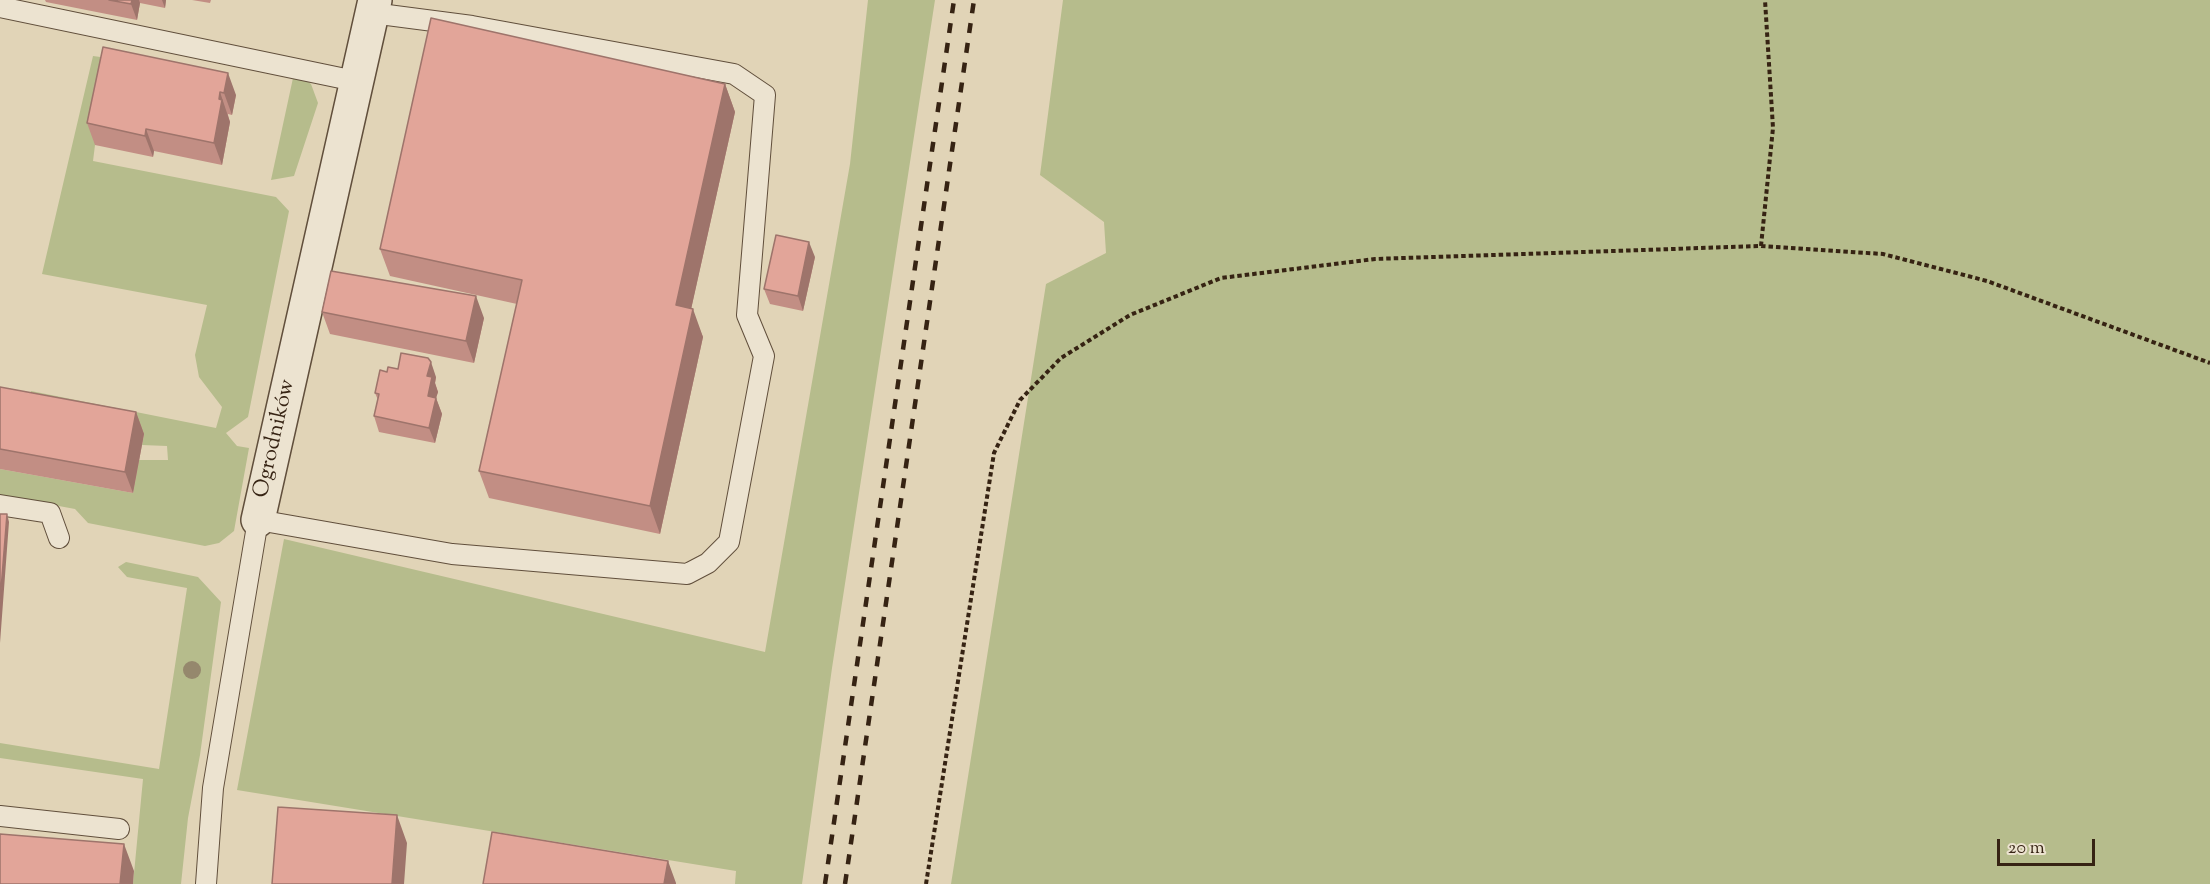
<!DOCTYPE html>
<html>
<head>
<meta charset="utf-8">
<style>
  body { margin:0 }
  #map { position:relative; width:2210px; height:884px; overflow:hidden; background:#e1d4b7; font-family:"Sorts Mill Goudy",serif }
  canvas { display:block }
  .scale { position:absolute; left:1997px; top:839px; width:98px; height:27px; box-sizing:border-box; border:3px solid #362313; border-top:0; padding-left:8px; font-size:18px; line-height:21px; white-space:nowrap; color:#362313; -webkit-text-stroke:4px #ece3d0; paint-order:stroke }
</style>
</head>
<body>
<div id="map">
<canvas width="2210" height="884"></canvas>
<div class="scale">20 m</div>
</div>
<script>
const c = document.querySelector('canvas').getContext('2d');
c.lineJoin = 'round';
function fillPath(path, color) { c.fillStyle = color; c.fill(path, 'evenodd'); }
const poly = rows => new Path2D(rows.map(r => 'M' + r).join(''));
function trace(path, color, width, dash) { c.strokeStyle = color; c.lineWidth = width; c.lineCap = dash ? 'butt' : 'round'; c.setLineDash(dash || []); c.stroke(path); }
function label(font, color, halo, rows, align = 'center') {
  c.font = font + ' "Sorts Mill Goudy",serif'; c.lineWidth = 4.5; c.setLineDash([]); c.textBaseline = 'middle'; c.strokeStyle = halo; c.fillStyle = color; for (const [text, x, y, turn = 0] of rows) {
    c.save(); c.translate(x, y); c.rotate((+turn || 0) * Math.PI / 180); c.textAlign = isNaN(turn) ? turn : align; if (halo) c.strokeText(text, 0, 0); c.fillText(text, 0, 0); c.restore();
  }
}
fillPath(poly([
  [868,0,935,0,832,668,802,884,735,884,736,871,237,790,284,539,765,652,850,164],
  [1063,0,2210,0,2210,884,951,884,1046,284,1106,253,1104,222,1040,175],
  [93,56,144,63,95,145,93,161,276,197,289,211,248,417,226,433,237,446,249,448,234,531,219,543,205,546,88,523,75,509,0,495,0,469,133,493,139,460,168,460,167,446,142,445,144,434,28,412,31,391,216,428,222,407,199,377,195,355,207,305,42,274],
  [293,78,306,80,311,84,318,103,294,176,271,180],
  [126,562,198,577,221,602,200,755,188,818,181,884,133,884,143,779,0,758,0,743,159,769,187,588,127,577,118,567]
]), '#b6bc8c');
const service = poly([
  [0,7,355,81],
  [0,505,50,513,59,538],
  [0,816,119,829],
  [206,884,213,788,258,520,452,554,687,574,708,563,729,542,764,356,747,315,765,95,734,74,472,26,372,13]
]);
const minor = poly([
  [258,520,375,0]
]);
trace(service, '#614f3c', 22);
trace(minor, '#614f3c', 36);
trace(poly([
  [1761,246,1773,128,1765,0],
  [926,884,994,453,1020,400,1061,358,1130,315,1221,278,1375,259,1761,246,1883,254,1987,281,2210,363]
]), '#362313', 4, [4.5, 3]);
trace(service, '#ece3d0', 20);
trace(minor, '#ece3d0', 33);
trace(poly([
  [825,884,954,0],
  [845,884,974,0]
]), '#362313', 4.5, [10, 10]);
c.fillStyle = '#95886d';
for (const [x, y] of [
  [192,670]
]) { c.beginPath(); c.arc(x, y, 9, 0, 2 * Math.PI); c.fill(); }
fillPath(poly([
  [45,0,166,0,165,8,140,3,137,20,46,2],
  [192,0,211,0,210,3],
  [103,47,236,95,232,115,228,114,228,115,230,122,222,165,154,151,153,157,95,145,87,123],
  [725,84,735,112,691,309,703,337,660,534,489,498,479,471,517,304,390,276,380,249],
  [815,257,803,311,770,304,764,289],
  [322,312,484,318,474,363,330,334],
  [387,372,436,377,435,383,438,392,436,398,442,414,435,443,379,432,374,416,378,400,375,393],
  [0,387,136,412,144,434,133,493,0,469]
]), '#c28e84');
fillPath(poly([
  [132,0,139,0,140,3,137,20,131,4],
  [162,0,166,0,165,8],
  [228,73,236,95,232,115,224,93],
  [725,84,735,112,686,332,676,305],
  [220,92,230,122,222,165,214,143],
  [146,129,154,151,153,157,145,136],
  [809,242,815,257,803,311,798,296],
  [476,296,484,318,474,363,466,341],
  [693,309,703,337,660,534,650,506],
  [431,362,436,377,435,383,438,392,436,398,442,414,435,443,429,428,427,376],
  [136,412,144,434,133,493,125,472],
  [7,514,9,522,0,643,0,602],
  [397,815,407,843,404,884,392,884],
  [124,844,134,871,133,884,120,884],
  [668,861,676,883,676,884,664,884]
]), '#9e746b');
const building = poly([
  [109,0,132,0,131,4,109,0],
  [431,18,725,84,676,305,693,309,650,506,479,471,522,280,380,249,431,18],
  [103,47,228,73,224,93,220,92,219,99,222,100,214,143,146,129,145,136,87,123,103,47],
  [776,235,809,242,798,296,764,289,776,235],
  [331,271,476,296,466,341,322,312,331,271],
  [401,353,428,358,431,362,427,376,432,377,428,396,436,398,429,428,374,416,379,394,375,393,380,370,387,372,388,367,398,369,401,353],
  [0,387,136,412,125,472,0,449,0,387],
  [0,514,7,514,0,602,0,514],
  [278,807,397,815,392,884,272,884,278,807],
  [492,832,668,861,664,884,483,884,492,832],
  [0,834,124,844,120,884,0,884,0,834]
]);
fillPath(building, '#e2a599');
trace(building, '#9e746b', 1.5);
label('22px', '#362313', '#ece3d0', [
  ["Ogrodników",276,439,-77]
]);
</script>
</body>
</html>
